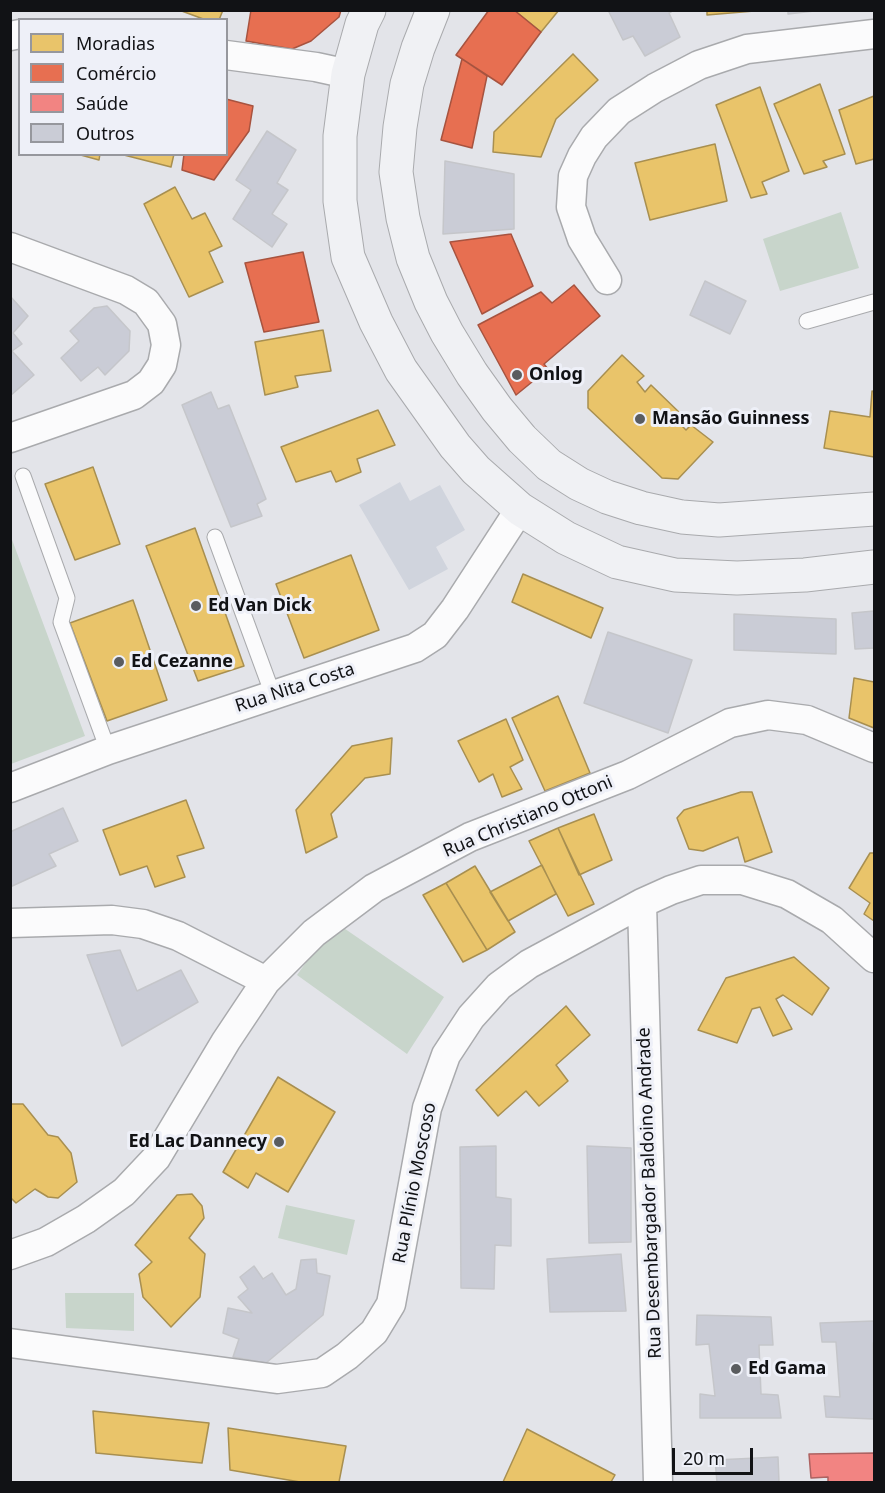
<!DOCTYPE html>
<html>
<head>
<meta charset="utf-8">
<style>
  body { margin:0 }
  #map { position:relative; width:885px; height:1493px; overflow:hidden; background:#e3e4e9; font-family:"Noto Sans",sans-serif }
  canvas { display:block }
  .frame { position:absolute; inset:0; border:12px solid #111215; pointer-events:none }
  .legend { position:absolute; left:18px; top:18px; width:210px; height:138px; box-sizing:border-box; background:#eef0f8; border:2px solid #96979d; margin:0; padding:8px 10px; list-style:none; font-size:18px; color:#111215 }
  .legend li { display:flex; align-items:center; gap:12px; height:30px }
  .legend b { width:30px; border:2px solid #96979d }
  .scale { position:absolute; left:672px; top:1448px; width:81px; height:27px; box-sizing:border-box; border:3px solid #111215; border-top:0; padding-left:8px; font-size:18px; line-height:21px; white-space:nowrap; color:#111215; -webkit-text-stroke:4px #eef0f8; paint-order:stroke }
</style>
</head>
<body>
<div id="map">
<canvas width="885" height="1493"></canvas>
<div class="frame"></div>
<ul class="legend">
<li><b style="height:16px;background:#e9c46a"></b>Moradias</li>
<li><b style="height:16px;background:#e76f51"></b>Comércio</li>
<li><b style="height:16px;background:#f28482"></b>Saúde</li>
<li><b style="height:16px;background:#caccd6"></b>Outros</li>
</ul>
<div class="scale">20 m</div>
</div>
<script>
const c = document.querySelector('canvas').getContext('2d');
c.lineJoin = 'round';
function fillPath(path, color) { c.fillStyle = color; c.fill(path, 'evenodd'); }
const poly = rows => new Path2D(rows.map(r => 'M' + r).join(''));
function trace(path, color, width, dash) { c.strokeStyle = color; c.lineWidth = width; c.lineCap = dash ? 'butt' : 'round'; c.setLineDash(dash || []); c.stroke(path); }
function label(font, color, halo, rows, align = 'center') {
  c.font = font + ' "Noto Sans",sans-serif'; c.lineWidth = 6; c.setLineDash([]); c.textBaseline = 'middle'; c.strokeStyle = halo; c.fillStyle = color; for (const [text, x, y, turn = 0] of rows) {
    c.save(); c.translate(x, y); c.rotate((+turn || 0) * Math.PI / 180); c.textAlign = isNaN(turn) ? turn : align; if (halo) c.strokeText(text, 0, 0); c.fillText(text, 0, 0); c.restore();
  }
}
fillPath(poly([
  [400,482,410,501,440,485,465,530,436,547,448,569,409,590,359,505]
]), '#d0d4dd');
fillPath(poly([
  [841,212,859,268,780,291,763,239],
  [11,537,85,736,11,764,10,764],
  [335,922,444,997,407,1054,297,975],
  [286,1205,355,1220,347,1255,278,1238],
  [65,1293,134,1293,134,1331,66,1328]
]), '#c8d5cb');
const homes = poly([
  [179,10,223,10,219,20,206,20,179,10],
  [514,10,559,10,541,32,514,10],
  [707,10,766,10,707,15,707,10],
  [573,54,598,80,556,119,541,157,493,152,494,132,573,54],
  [820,84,845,154,823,161,827,167,804,174,774,104,820,84],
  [760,87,789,171,762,182,767,194,751,198,716,105,760,87],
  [874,96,874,159,856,164,839,110,874,96],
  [715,144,727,201,650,220,635,163,715,144],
  [77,154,100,154,99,160,77,154],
  [120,154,174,154,171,167,120,154],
  [175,187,192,219,205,213,222,246,209,252,223,282,189,297,144,204,175,187],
  [323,330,331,371,295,376,298,387,265,395,255,342,323,330],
  [622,355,644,376,637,382,645,392,651,385,684,417,678,422,686,430,691,425,713,442,678,479,662,478,588,408,588,391,622,355],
  [872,391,874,392,874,457,824,448,830,411,870,417,872,391],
  [378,410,395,445,357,459,361,472,336,482,331,471,296,482,281,447,378,410],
  [93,467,120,544,75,560,45,484,93,467],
  [195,528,244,666,198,681,146,546,195,528],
  [351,555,379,630,304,658,276,584,351,555],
  [523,574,603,608,591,638,512,602,523,574],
  [133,600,167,700,107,721,70,623,133,600],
  [854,678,874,682,874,728,849,718,854,678],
  [558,696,590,773,545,791,512,718,558,696],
  [506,719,523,760,510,767,522,789,502,797,493,774,479,782,458,741,506,719],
  [392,738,390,774,365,778,331,814,337,837,306,853,296,810,352,746,392,738],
  [741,792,752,792,772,852,745,862,738,837,703,851,689,849,677,818,684,810,741,792],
  [186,800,204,848,177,856,185,877,155,887,147,866,120,875,103,830,186,800],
  [594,814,612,860,579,875,558,828,594,814],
  [558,828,594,904,568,916,529,841,558,828],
  [870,853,874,853,874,921,864,914,870,903,849,888,870,853],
  [542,865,556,894,508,921,490,892,542,865],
  [475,866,515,932,487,950,446,883,475,866],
  [446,883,487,950,463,962,423,895,446,883],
  [794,957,829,988,812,1015,783,995,776,999,792,1029,773,1036,760,1007,752,1009,737,1043,698,1030,726,978,794,957],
  [566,1006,590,1035,556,1065,568,1081,539,1106,526,1091,498,1116,476,1090,566,1006],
  [278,1077,335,1112,288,1192,256,1173,248,1188,223,1172,278,1077],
  [10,1104,23,1104,48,1135,58,1137,71,1153,77,1182,58,1198,48,1197,35,1189,16,1203,10,1197,10,1104],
  [192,1194,202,1206,204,1218,189,1238,205,1254,200,1297,171,1327,143,1297,139,1274,152,1262,135,1245,177,1195,192,1194],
  [93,1411,209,1423,202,1463,96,1453,93,1411],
  [228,1428,346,1446,339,1482,300,1482,230,1470,228,1428],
  [527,1429,615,1475,611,1482,503,1482,527,1429]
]);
fillPath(homes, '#e9c46a');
trace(homes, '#a88f50', 1.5);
const shops = poly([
  [251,10,341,10,339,17,311,41,292,49,246,41,251,10],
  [489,10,514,10,541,32,502,85,456,55,489,10],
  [462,59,487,76,472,148,441,140,462,59],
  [226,99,253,106,249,131,214,180,182,170,184,154,226,154,226,99],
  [511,234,533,286,482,314,450,242,511,234],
  [303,252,319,322,264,332,245,263,303,252],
  [574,285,600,316,544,364,548,369,516,395,478,325,541,292,552,303,574,285]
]);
fillPath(shops, '#e76f51');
trace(shops, '#a7533f', 1.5);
const health = poly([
  [874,1453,874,1482,828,1482,828,1477,811,1478,809,1454,874,1453]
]);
fillPath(health, '#f28482');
trace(health, '#ae6261', 1.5);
const building = poly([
  [608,10,674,10,669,13,680,37,645,56,633,36,623,40,608,10],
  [788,10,823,10,788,14,788,10],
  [267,131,296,150,277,183,288,190,272,214,287,224,272,247,233,219,251,190,236,180,267,131],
  [445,161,514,174,514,229,443,234,445,161],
  [705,281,746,301,730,334,690,315,705,281],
  [10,296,28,316,13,333,22,344,12,351,34,375,10,396,10,296],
  [107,306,130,331,129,351,105,375,98,367,81,381,61,358,79,341,70,331,94,308,107,306],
  [211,392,218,409,229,405,266,499,257,504,262,516,231,527,182,405,211,392],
  [874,611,874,648,855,649,852,613,874,611],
  [734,614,836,619,836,654,734,650,734,614],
  [608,632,692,660,668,733,584,703,608,632],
  [63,808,78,841,49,854,56,866,10,887,10,832,63,808],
  [120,950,137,991,181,970,198,1002,122,1046,87,955,120,950],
  [496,1146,496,1197,511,1199,511,1246,495,1245,494,1289,461,1288,460,1147,496,1146],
  [587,1146,631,1148,631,1242,589,1243,587,1146],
  [621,1254,626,1311,550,1312,547,1259,621,1254],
  [316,1259,317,1273,330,1276,323,1315,266,1363,233,1357,239,1339,223,1333,228,1308,252,1313,238,1297,248,1289,240,1277,254,1266,263,1279,272,1273,286,1295,296,1289,301,1260,316,1259],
  [697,1315,771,1317,773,1345,759,1345,761,1394,778,1395,781,1418,700,1418,700,1394,715,1396,709,1344,696,1345,697,1315],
  [874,1321,874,1343,873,1343,874,1419,826,1417,824,1396,840,1397,836,1342,822,1342,820,1323,874,1321],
  [778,1457,779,1482,717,1482,715,1460,778,1457]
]);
fillPath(building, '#caccd6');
trace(building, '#c5c6ca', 1.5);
const lane = poly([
  [807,321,874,302],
  [23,476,67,598,61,622,108,750],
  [215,537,273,695]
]);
const street = poly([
  [10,36,20,34],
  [226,55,316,67,348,74],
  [10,247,126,290,146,302,162,324,166,345,162,365,151,382,134,395,10,438],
  [607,280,582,239,571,207,573,176,582,156,594,137,619,111,655,88,699,65,747,49,874,34],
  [10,788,108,750,415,648,435,635,455,609,520,509],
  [642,903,658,1482],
  [10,923,112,920,143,924,178,936,266,981],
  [10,1255,46,1242,86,1219,124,1192,156,1158,226,1041,266,981,314,933,374,888,470,837,628,775,730,723,768,715,807,720,874,748],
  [10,1343,277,1379,322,1373,347,1356,374,1332,391,1304,427,1108,446,1055,471,1017,499,986,529,964,642,903,671,890,701,880,742,880,787,894,832,920,874,958]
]);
const secondary = poly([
  [369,10,362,24,348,74,340,136,340,201,348,257,376,322,401,370,455,446,476,470,520,509,566,538,617,562,675,575,737,578,805,575,874,567],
  [433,10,418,48,407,84,400,127,396,172,403,218,413,258,431,302,447,333,472,374,497,409,522,439,549,465,579,484,607,497,641,508,682,517,719,520,874,509]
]);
trace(lane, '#a9aaad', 17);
trace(street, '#a9aaad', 31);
trace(secondary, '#a9aaad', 35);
trace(lane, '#fbfbfc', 15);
trace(street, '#fbfbfc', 28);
trace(secondary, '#f0f1f4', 33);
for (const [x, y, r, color] of [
  [517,375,6,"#5a5c5f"],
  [640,419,6,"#5a5c5f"],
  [196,606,6,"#5a5c5f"],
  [119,662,6,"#5a5c5f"],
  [279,1142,6,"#5a5c5f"],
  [736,1369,6,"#5a5c5f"]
]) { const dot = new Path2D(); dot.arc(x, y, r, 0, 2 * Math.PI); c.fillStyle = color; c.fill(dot); trace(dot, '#eef0f8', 2); }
label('bold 18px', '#111215', '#eef0f8', [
  ["Onlog",529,375],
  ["Mansão Guinness",652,419],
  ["Ed Van Dick",208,606],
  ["Ed Cezanne",131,662],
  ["Ed Lac Dannecy",267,1142,"right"],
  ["Ed Gama",748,1369]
], 'left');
label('18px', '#111215', '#eef0f8', [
  ["Rua Nita Costa",295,688,-18],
  ["Rua Christiano Ottoni",528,817,-23],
  ["Rua Plínio Moscoso",415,1183,-79],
  ["Rua Desembargador Baldoino Andrade",650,1193,-92]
]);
</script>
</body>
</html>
